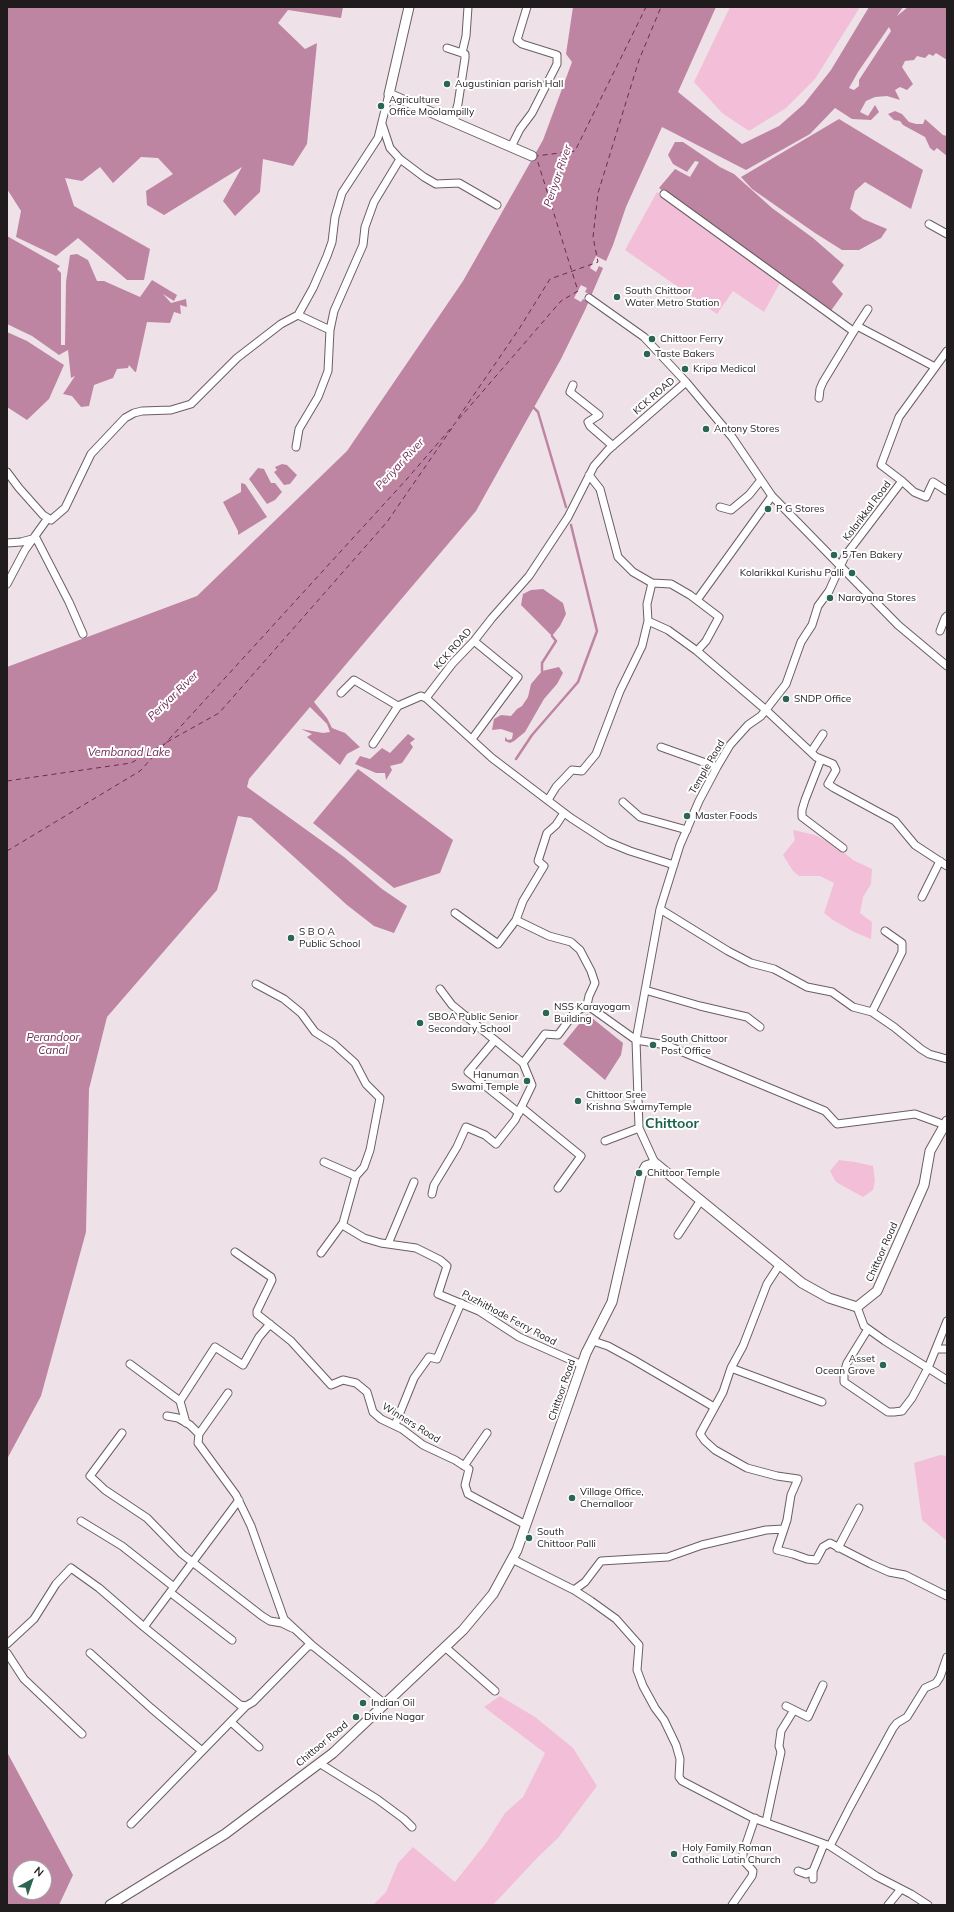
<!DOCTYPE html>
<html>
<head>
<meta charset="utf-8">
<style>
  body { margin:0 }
  #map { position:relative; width:954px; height:1912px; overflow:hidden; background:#efe1e8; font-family:Mulish,sans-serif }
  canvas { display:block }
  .frame { position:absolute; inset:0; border:8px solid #201b1d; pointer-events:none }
  .north { position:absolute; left:12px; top:1860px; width:40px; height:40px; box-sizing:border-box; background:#fff; border:1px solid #a6a4a5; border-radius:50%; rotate:40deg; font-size:11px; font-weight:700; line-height:16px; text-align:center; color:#201b1d }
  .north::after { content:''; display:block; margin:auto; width:14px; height:18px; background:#2a6651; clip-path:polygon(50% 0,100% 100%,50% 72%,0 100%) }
</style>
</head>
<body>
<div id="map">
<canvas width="954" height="1912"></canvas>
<div class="frame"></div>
<div class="north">N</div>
</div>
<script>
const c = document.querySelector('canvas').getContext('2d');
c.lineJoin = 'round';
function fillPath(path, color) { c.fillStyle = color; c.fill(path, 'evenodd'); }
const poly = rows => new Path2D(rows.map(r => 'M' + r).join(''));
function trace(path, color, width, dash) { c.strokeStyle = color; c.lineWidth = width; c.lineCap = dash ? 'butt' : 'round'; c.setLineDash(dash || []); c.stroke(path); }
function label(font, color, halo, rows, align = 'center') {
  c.font = font + ' Mulish,sans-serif'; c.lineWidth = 4; c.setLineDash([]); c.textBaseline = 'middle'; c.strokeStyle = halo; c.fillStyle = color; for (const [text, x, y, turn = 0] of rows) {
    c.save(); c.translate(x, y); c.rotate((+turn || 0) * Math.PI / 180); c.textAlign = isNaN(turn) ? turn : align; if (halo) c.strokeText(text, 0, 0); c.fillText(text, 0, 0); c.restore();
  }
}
fillPath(poly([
  [730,7,860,7,815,79,786,108,749,131,722,113,694,82],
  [657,192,781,281,764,312,733,291,717,314,625,250],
  [793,830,815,835,836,846,853,860,872,869,871,884,863,897,860,913,872,922,871,939,854,932,833,920,824,913,834,883,820,876,799,876,793,871,783,855,795,840],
  [839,1160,855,1162,873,1166,875,1181,873,1190,863,1197,836,1182,830,1171],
  [940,1455,947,1456,947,1541,922,1520,914,1463],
  [500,1696,535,1717,573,1748,597,1786,558,1838,538,1857,493,1905,373,1905,386,1892,398,1863,413,1847,455,1882,486,1843,505,1813,523,1797,545,1753,484,1707]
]), '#f3bed8');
fillPath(poly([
  [7,7,343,7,341,18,288,10,278,23,305,49,317,43,307,144,293,166,263,159,260,192,235,216,223,201,242,167,164,215,147,205,146,191,173,174,158,158,141,157,113,183,100,167,82,181,65,178,74,206,150,249,144,280,127,280,78,238,56,256,16,237,21,211,7,189],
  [573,7,716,7,678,92,742,144,779,126,804,104,831,70,869,7,903,7,897,16,908,7,947,7,947,60,936,53,933,56,929,54,925,58,917,56,914,60,905,61,902,67,913,84,907,90,900,87,895,90,900,100,887,96,875,97,866,101,860,112,868,116,875,105,879,112,871,120,852,119,835,108,810,134,746,170,662,127,626,207,613,245,585,310,561,359,476,511,314,702,327,718,332,728,345,733,360,747,347,754,340,765,307,737,312,734,301,729,323,733,330,732,327,724,310,707,249,779,247,787,344,857,382,889,407,906,394,933,374,926,347,905,251,818,238,816,217,890,107,1017,89,1089,86,1232,41,1396,7,1459,7,667,197,596,347,451,463,281,543,140,572,62,566,54],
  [889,27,891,31,859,80,859,86,854,90,849,88,858,72],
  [895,111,902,114,909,122,916,124,923,124,925,119,943,135,947,136,947,156,937,148,934,151,930,148,925,137,903,125,900,121,894,120,888,114],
  [839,119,923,170,911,209,865,182,855,191,850,209,863,219,887,229,881,238,859,250,842,250,815,233,752,189,741,177],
  [675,142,683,142,720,167,734,174,772,208,813,238,844,265,832,282,843,294,830,312,659,188,675,169,690,177,699,162,695,161,687,172,673,164,668,155],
  [7,236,60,266,57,269,61,273,61,345,65,345,66,282,70,255,77,254,88,260,97,281,104,281,140,297,152,280,177,295,174,301,163,294,171,303,186,299,187,307,180,305,181,314,174,312,170,323,147,322,136,372,135,372,129,365,128,368,117,369,113,378,94,385,89,406,81,407,72,396,63,394,75,376,71,378,68,350,59,355,32,336,7,324],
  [7,332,27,341,64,365,49,399,27,420,7,407],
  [282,464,287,465,297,475,290,484,284,485,274,472,277,470,275,467],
  [258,468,264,469,271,483,275,483,282,492,275,500,267,504,249,479],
  [241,483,245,484,267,517,238,535,238,531,223,502,241,492],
  [543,589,563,603,566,614,560,626,552,636,521,605,523,594,531,590],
  [559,667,563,673,557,684,544,699,525,732,514,741,510,743,505,741,505,737,508,740,512,739,513,733,501,729,492,730,494,719,501,715,511,716,517,709,522,706,528,697,531,684,542,671],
  [408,734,415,739,410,743,413,747,402,763,390,766,392,770,386,780,385,773,376,773,355,764,360,756,370,759,382,748,390,753],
  [358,769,453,840,440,873,394,888,313,823],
  [587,1014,623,1043,621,1055,605,1080,563,1044],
  [7,1752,73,1875,59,1905,7,1905],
  [20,1868,44,1868,44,1892,20,1892]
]), '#be85a3');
fillPath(poly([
  [596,256,608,262,605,269,599,266,596,272,590,268],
  [581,285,587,288,585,292,593,296,590,302,583,299,581,302,574,298]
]), '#efe1e8');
trace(poly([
  [532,406,538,412,566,507],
  [542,671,542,663,556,641,552,636],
  [516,759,532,735,578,682,597,631,571,525]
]), '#be85a3', 2.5);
trace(poly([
  [458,418,519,329,550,279,598,262,593,237,598,193,639,60,661,7],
  [167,742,219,713,387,522,452,428],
  [7,781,131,763,164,744],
  [7,851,140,771,406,480,561,301,578,291,536,156,575,151,646,7]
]), '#6f2952', 1, [5, 4]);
const street = poly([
  [447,48,465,54,465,58,458,104,453,122],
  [462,53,466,36,468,7],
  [382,124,390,148,400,159,424,177,436,184,459,183,497,205],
  [511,147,520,129,532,113,557,64,557,55,522,44,517,40,527,7],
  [664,194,853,331],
  [929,224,947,234],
  [589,298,644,337,686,382,732,437,772,496,898,625,947,666],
  [298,315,330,330],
  [857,326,868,309],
  [573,385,570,392,599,415,588,422,590,426,613,446],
  [819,398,820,389,823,382,857,326,935,367],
  [296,447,299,429,318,397,328,371,330,330,334,311,363,245,365,227,374,202,400,159],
  [7,472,19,488,43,515,51,520,65,508,91,454,125,418,134,413,142,411,171,410,191,404,237,358,281,324,298,315,313,288,327,256,332,242,335,217,342,193,378,138,389,94],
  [902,481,914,492,926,497,933,482,947,491],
  [720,507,731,510,749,495,761,480],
  [48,518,35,536,69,602,83,634],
  [7,543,21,542,32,539],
  [7,584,25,550,35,536],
  [697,600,772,496],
  [648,621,668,630,697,651,706,641,719,617,690,595,671,584,652,583],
  [940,631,945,618,947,616],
  [697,651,766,710,816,757,833,764,836,770,828,784,834,788,895,821,915,845,947,866],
  [341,693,354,680,398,706,421,696,426,698],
  [472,739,518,677,474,641],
  [373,744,398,706],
  [661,747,717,767],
  [811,752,823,734],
  [821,759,805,800,802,810,802,817,843,848],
  [548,800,556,787,572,770,582,771,596,754,620,691,642,646,648,621,647,604,652,583,633,572,618,557,600,489,589,475],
  [623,802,640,817,687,830],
  [674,865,630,851,608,842,571,818,492,758,426,698,452,664,474,641,492,618,529,576,568,517,594,466,608,450,686,382],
  [922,897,940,861],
  [660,909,680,845,699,801,717,767,730,745,748,725,761,716,786,684,801,642,812,625,818,606,829,591,845,556,902,481,881,465,899,417,947,351],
  [455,913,498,944,516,920,523,901,544,866,538,861,547,833,556,825,564,813],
  [516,920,549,936,571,942,580,950,591,971,595,983,589,996,587,1005],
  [256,984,284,999,301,1013,315,1032,334,1044,355,1063,366,1084,380,1098,370,1150,364,1167,356,1176],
  [440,989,452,1005,523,1063,545,1034,558,1035,575,1012,587,1005,636,1040,666,1045,825,1111,837,1124,915,1114,945,1125],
  [645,990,700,1006,747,1017,760,1027],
  [872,1012,902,952,902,943,885,931],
  [495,1040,468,1072,519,1113],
  [521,1107,581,1156,558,1188],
  [605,1141,639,1128],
  [324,1162,356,1176,343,1223,344,1226,364,1238,381,1243,416,1248,440,1260,447,1266,438,1294,479,1311,519,1337,582,1365],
  [655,1163,639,1128,636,1040,660,909,728,951,751,963,774,969,807,987,832,992,853,1007,872,1012,894,1027,921,1049,929,1054,947,1059],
  [432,1194,434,1185,457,1147,466,1127,485,1135,496,1144,515,1120,532,1085,523,1063],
  [678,1235,701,1200],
  [388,1244,414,1182],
  [235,1252,271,1277,272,1280,257,1311,257,1314,291,1341,331,1385,343,1380,356,1383,367,1392,373,1412,381,1419,402,1429,423,1445,455,1460,469,1469,465,1485,468,1494,526,1525],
  [321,1253,343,1223],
  [780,1264,767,1284,743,1346,731,1368,723,1392,700,1434,705,1441,715,1450,747,1468,777,1476,798,1479,791,1495,787,1520,777,1550,793,1554,807,1559,816,1560,823,1547,830,1543,871,1564,889,1572,905,1575,947,1596],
  [857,1307,864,1326,885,1341,947,1380],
  [868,1329,847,1363,844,1373,844,1382,888,1412,894,1412,902,1411,912,1398,928,1368,947,1321],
  [593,1341,608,1346,632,1359,714,1407],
  [936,1349,947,1349],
  [130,1364,180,1401,215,1347,243,1365,259,1337,270,1324],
  [731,1368,822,1402],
  [180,1401,186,1423],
  [167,1416,178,1418,190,1425,199,1434,198,1443,236,1495,251,1526,284,1619,313,1646],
  [395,1425,414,1378,429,1357,437,1359,461,1303],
  [122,1433,90,1476,105,1490,147,1518,182,1554,262,1616,270,1621,282,1623,292,1628],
  [199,1434,228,1393],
  [464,1466,487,1433],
  [81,1521,122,1546,174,1587],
  [838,1548,859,1508],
  [512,1559,574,1590,591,1601,616,1619,639,1645,637,1670,643,1686,655,1708,664,1720,676,1745,680,1759,679,1777,682,1781,753,1818,830,1846,876,1876,911,1894,928,1905],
  [574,1590,585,1582,601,1561,668,1557,702,1545,766,1530,784,1529],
  [171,1593,232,1640],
  [144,1627,239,1500],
  [7,1644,34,1619,56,1584,71,1568,99,1588,144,1627,240,1705,246,1706,253,1702,308,1646,313,1646,385,1704],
  [445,1647,495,1691],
  [7,1653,24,1679,82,1734],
  [90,1653,151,1708,202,1751],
  [231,1722,259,1747],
  [319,1763,377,1799,404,1819,412,1827],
  [766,1822,781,1752,779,1746,781,1731,794,1710,786,1706,808,1717,823,1685],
  [131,1824,246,1706],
  [830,1846,850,1807,893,1728,897,1723,907,1717,925,1688,936,1683,940,1677,947,1657],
  [798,1871,806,1874,813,1871],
  [813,1879,813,1871,824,1844],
  [732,1905,752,1876,753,1871,743,1860,743,1853,755,1818],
  [888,1905,901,1889]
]);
const secondary = poly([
  [409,7,389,94,532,156],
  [110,1905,225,1834,333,1753,463,1630,493,1594,517,1550,586,1353,612,1302,641,1175,646,1166,655,1163,802,1283,829,1298,857,1307,877,1291,924,1185,930,1151,947,1121]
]);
trace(street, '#6a5e64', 9);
trace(secondary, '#6a5e64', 11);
trace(street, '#fff', 7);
trace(secondary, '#fff', 9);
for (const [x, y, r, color] of [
  [447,84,4,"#2a6651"],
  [381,106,4,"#2a6651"],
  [617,297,4,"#2a6651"],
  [652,339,4,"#2a6651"],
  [647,354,4,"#2a6651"],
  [685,369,4,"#2a6651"],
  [706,429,4,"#2a6651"],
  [768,509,4,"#2a6651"],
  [834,555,4,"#2a6651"],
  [852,573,4,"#2a6651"],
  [830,598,4,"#2a6651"],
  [786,699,4,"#2a6651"],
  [687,816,4,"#2a6651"],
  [291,938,4,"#2a6651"],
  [546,1013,4,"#2a6651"],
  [420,1023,4,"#2a6651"],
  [653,1045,4,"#2a6651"],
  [527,1081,4,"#2a6651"],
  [578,1101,4,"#2a6651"],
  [639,1173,4,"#2a6651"],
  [883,1365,4,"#2a6651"],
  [572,1498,4,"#2a6651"],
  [529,1538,4,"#2a6651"],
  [363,1703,4,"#2a6651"],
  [356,1717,4,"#2a6651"],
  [674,1854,4,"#2a6651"]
]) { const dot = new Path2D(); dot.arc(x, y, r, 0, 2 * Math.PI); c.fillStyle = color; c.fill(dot); trace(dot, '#fff', 1.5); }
label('10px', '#201b1d', '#fff', [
  ["Augustinian parish Hall",455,84],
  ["Agriculture",389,100],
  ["Office Moolampilly",389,112],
  ["South Chittoor",625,291],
  ["Water Metro Station",625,303],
  ["Chittoor Ferry",660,339],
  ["Taste Bakers",655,354],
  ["Kripa Medical",693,369],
  ["Antony Stores",714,429],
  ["P G Stores",776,509],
  ["5 Ten Bakery",842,555],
  ["Kolarikkal Kurishu Palli",844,573,"right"],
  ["Narayana Stores",838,598],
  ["SNDP Office",794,699],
  ["Master Foods",695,816],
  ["S B O A",299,932],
  ["Public School",299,944],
  ["NSS Karayogam",554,1007],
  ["Building",554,1019],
  ["SBOA Public Senior",428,1017],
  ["Secondary School",428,1029],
  ["South Chittoor",661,1039],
  ["Post Office",661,1051],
  ["Hanuman",519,1075,"right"],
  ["Swami Temple",519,1087,"right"],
  ["Chittoor Sree",586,1095],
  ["Krishna SwamyTemple",586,1107],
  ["Chittoor Temple",647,1173],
  ["Asset",875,1359,"right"],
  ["Ocean Grove",875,1371,"right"],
  ["Village Office,",580,1492],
  ["Chernalloor",580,1504],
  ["South",537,1532],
  ["Chittoor Palli",537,1544],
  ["Indian Oil",371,1703],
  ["Divine Nagar",364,1717],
  ["Holy Family Roman",682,1848],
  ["Catholic Latin Church",682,1860]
], 'left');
label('10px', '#201b1d', '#fff', [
  ["KCK ROAD",654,396,-41],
  ["Kolarikkal Road",867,511,-53],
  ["KCK ROAD",453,649,-49],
  ["Temple Road",707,767,-60],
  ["Chittoor Road",882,1252,-66],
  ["Puzhithode Ferry Road",509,1318,28],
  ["Chittoor Road",562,1390,-71],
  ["Winners Road",411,1423,32],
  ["Chittoor Road",322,1744,-40]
]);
label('italic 11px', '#6f2952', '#fff', [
  ["Periyar River",558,176,-71],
  ["Periyar River",400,464,-47],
  ["Periyar River",173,696,-44],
  ["Vembanad Lake",129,753],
  ["Perandoor",53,1038],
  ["Canal",53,1051]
]);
label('bold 14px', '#1a624a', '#fff', [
  ["Chittoor",672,1124]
]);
</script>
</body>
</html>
